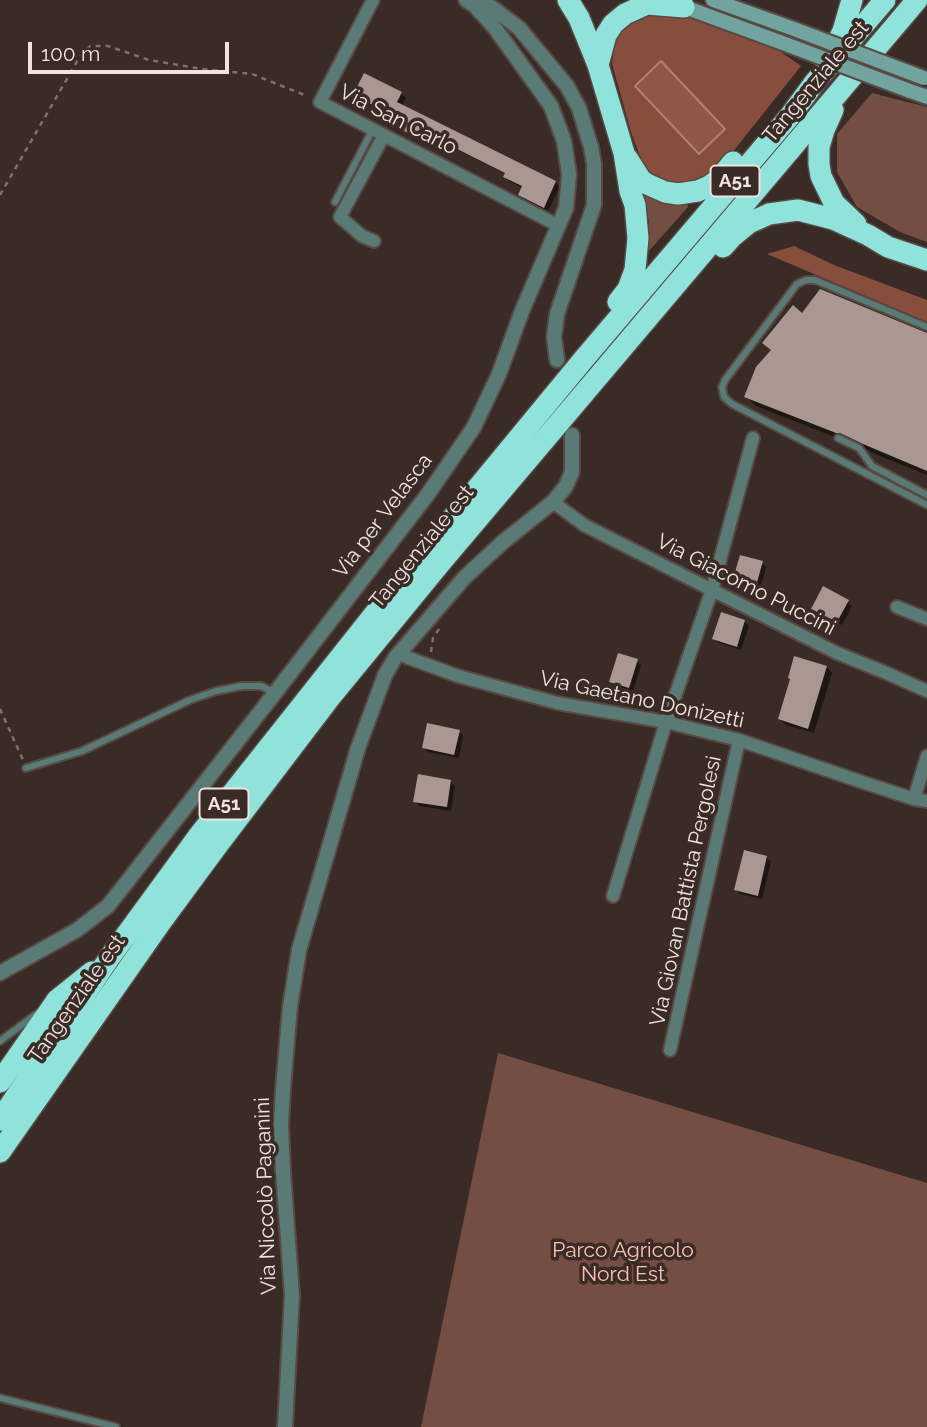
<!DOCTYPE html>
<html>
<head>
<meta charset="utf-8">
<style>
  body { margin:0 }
  #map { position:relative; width:927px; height:1427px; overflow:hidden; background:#3a2b26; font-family:Raleway,sans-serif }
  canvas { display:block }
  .scale { position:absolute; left:28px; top:42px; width:201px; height:32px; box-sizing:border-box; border:4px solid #efe4e1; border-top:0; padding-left:9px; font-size:21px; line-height:24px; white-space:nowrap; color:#efe4e1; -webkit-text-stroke:5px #3a2b26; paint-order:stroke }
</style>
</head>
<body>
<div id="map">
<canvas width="927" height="1427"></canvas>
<div class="scale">100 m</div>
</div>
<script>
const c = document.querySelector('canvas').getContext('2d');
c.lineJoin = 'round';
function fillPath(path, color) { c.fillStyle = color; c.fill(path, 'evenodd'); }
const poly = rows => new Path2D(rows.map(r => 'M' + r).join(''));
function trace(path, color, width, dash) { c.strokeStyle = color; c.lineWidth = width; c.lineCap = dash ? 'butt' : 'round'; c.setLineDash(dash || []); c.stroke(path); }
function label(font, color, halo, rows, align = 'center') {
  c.font = font + ' Raleway,sans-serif'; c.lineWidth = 7; c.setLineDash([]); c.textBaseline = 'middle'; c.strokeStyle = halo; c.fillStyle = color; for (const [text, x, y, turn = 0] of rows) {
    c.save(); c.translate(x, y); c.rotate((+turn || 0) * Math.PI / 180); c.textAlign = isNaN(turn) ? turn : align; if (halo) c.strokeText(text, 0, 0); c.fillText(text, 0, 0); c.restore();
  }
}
fillPath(poly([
  [872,93,927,107,927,242,900,232,857,207,837,172,837,134],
  [639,186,687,203,688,207,648,252,649,221],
  [498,1053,927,1183,927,1427,421,1427]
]), '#744e42');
fillPath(poly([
  [671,9,771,45,801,66,716,173,680,188,654,178,643,164,631,132,612,64,614,47,621,27,636,15],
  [794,246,834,265,927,300,927,322,767,254]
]), '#874e3d');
const water = poly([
  [661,61,725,129,699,154,635,86,661,61]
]);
fillPath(water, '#915746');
trace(water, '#ad8174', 2);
fillPath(poly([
  [365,76,401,94,406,98,402,106,555,182,560,187,548,211,524,199,520,194,523,188,509,181,505,177,506,174,423,133,420,140,410,135,406,131,409,125,360,100,355,95],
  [802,316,927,334,927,475,875,454,852,442,847,442,756,406,746,396],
  [762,563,766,567,760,589,739,583,735,578],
  [848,602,852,606,842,625,818,613,813,608],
  [745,622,749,626,741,650,719,643,714,638],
  [637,661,641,665,633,691,616,686,611,681],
  [827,667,832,673,814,733,786,725,780,719],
  [459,731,463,736,459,758,428,752,424,748],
  [451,782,455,786,451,811,419,806,415,801],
  [766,857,771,862,762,899,740,894,736,890]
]), '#0007');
fillPath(poly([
  [364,73,402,92,397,102,556,181,544,208,518,195,522,186,503,177,505,173,419,130,416,137,404,131,408,123,353,95],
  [820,289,927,333,927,471,863,444,840,433,836,433,744,397,756,367,771,350,762,343,793,305,802,313],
  [740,555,763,561,756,586,733,579],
  [823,586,849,600,837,622,811,609],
  [721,612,745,620,737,647,712,639],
  [618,653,638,659,629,688,609,682],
  [794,656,827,666,808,729,778,719,790,679,788,678],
  [427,723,460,730,454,755,422,748],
  [418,774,451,780,447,807,413,802],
  [744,850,767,856,758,896,734,890]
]), '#aa9791');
const service = poly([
  [335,202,373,129],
  [927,327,815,280,806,280,797,284,725,380,722,387,724,397,732,404,927,505],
  [838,438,859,448,872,466,927,495],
  [26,768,82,751,190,700,216,691,242,686,261,686,275,693],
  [0,1041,38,1013],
  [0,1398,116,1427]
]);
const minor = poly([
  [373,0,320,102,559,226],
  [374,241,362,236,340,217,384,135],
  [553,502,584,525,712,590,837,653,884,672,927,691],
  [897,607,927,619],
  [406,657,458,676,557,703,666,722,739,740,862,782,914,799,927,801],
  [914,799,927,756],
  [613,896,666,722,712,590,753,438],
  [670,1050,739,740]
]);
const tertiary = poly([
  [479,0,494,9,519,28,567,86,579,108,591,147,594,164,594,205,557,314,554,337,557,360],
  [0,973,77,930,108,906,275,693,428,494,474,427,499,374,522,311,566,208,569,174,564,141,551,106,495,28,475,6,466,0],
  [285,1427,292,1295,283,1171,281,1125,283,1089,290,1007,299,950,358,748,385,675,395,658,465,577,503,542,553,502,566,486,572,472,572,435]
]);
const secondary = poly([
  [713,0,794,29],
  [676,4,780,42],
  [910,91,927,97]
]);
const motorway = poly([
  [568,0,579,18,598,65,624,153,630,191,635,205,638,238,635,270,628,289,618,302],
  [835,47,843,31,852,0],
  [598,65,606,35,613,24,625,14,647,4,684,7],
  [833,110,824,130,819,147,819,164,821,176,834,203,856,224],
  [627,158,641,180,647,184,665,192,678,194,698,191,709,186,719,179,733,162],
  [723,247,732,237,749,223,769,214,798,210,833,219,868,235,888,247,927,260],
  [0,1082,57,1000,92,972],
  [0,1120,110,957,200,834,395,588,583,360,790,116,815,82,885,0],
  [0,1152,161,922,217,846,332,695,442,561,917,0]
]);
trace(service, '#574944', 10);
trace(minor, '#574944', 16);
trace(tertiary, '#574944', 18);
trace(secondary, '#574944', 18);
trace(motorway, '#574944', 24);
trace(poly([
  [0,195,79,58,90,46,108,46,149,60,202,69,252,74,307,96],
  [431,652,433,638,439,629],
  [0,709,23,760]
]), '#7e706c', 2.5, [5, 5]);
trace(service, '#5a7a76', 6);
trace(minor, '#5a7a76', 12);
trace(tertiary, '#5a7a76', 14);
trace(secondary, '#71a49f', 14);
trace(motorway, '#90e3da', 21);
const secondaryBridge = poly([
  [794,29,924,78],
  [780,42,910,91]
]);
trace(secondaryBridge, '#574944', 18, []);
trace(secondaryBridge, '#71a49f', 14);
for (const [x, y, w] of [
  [735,181,49],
  [224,804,49]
]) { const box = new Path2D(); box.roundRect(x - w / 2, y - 15.5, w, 31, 5); c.fillStyle = '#3a2b26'; c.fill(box); trace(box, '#efe4e1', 2); }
label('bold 19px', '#efe4e1', null, [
  ["A51",735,181],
  ["A51",224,804]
]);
label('21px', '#efe4e1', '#3a2b26', [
  ["Tangenziale est",816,82,-50],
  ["Via San Carlo",398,120,27],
  ["Via per Velasca",383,516,-53],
  ["Tangenziale est",422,547,-51],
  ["Via Giacomo Puccini",746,585,27],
  ["Via Gaetano Donizetti",642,700,12],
  ["Via Giovan Battista Pergolesi",686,891,-78],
  ["Tangenziale est",77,999,-55],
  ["Via Niccolò Paganini",266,1196,-92]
]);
label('21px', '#fac4b3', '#3a2b26', [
  ["Parco Agricolo",623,1251],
  ["Nord Est",623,1275]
]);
</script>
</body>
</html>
